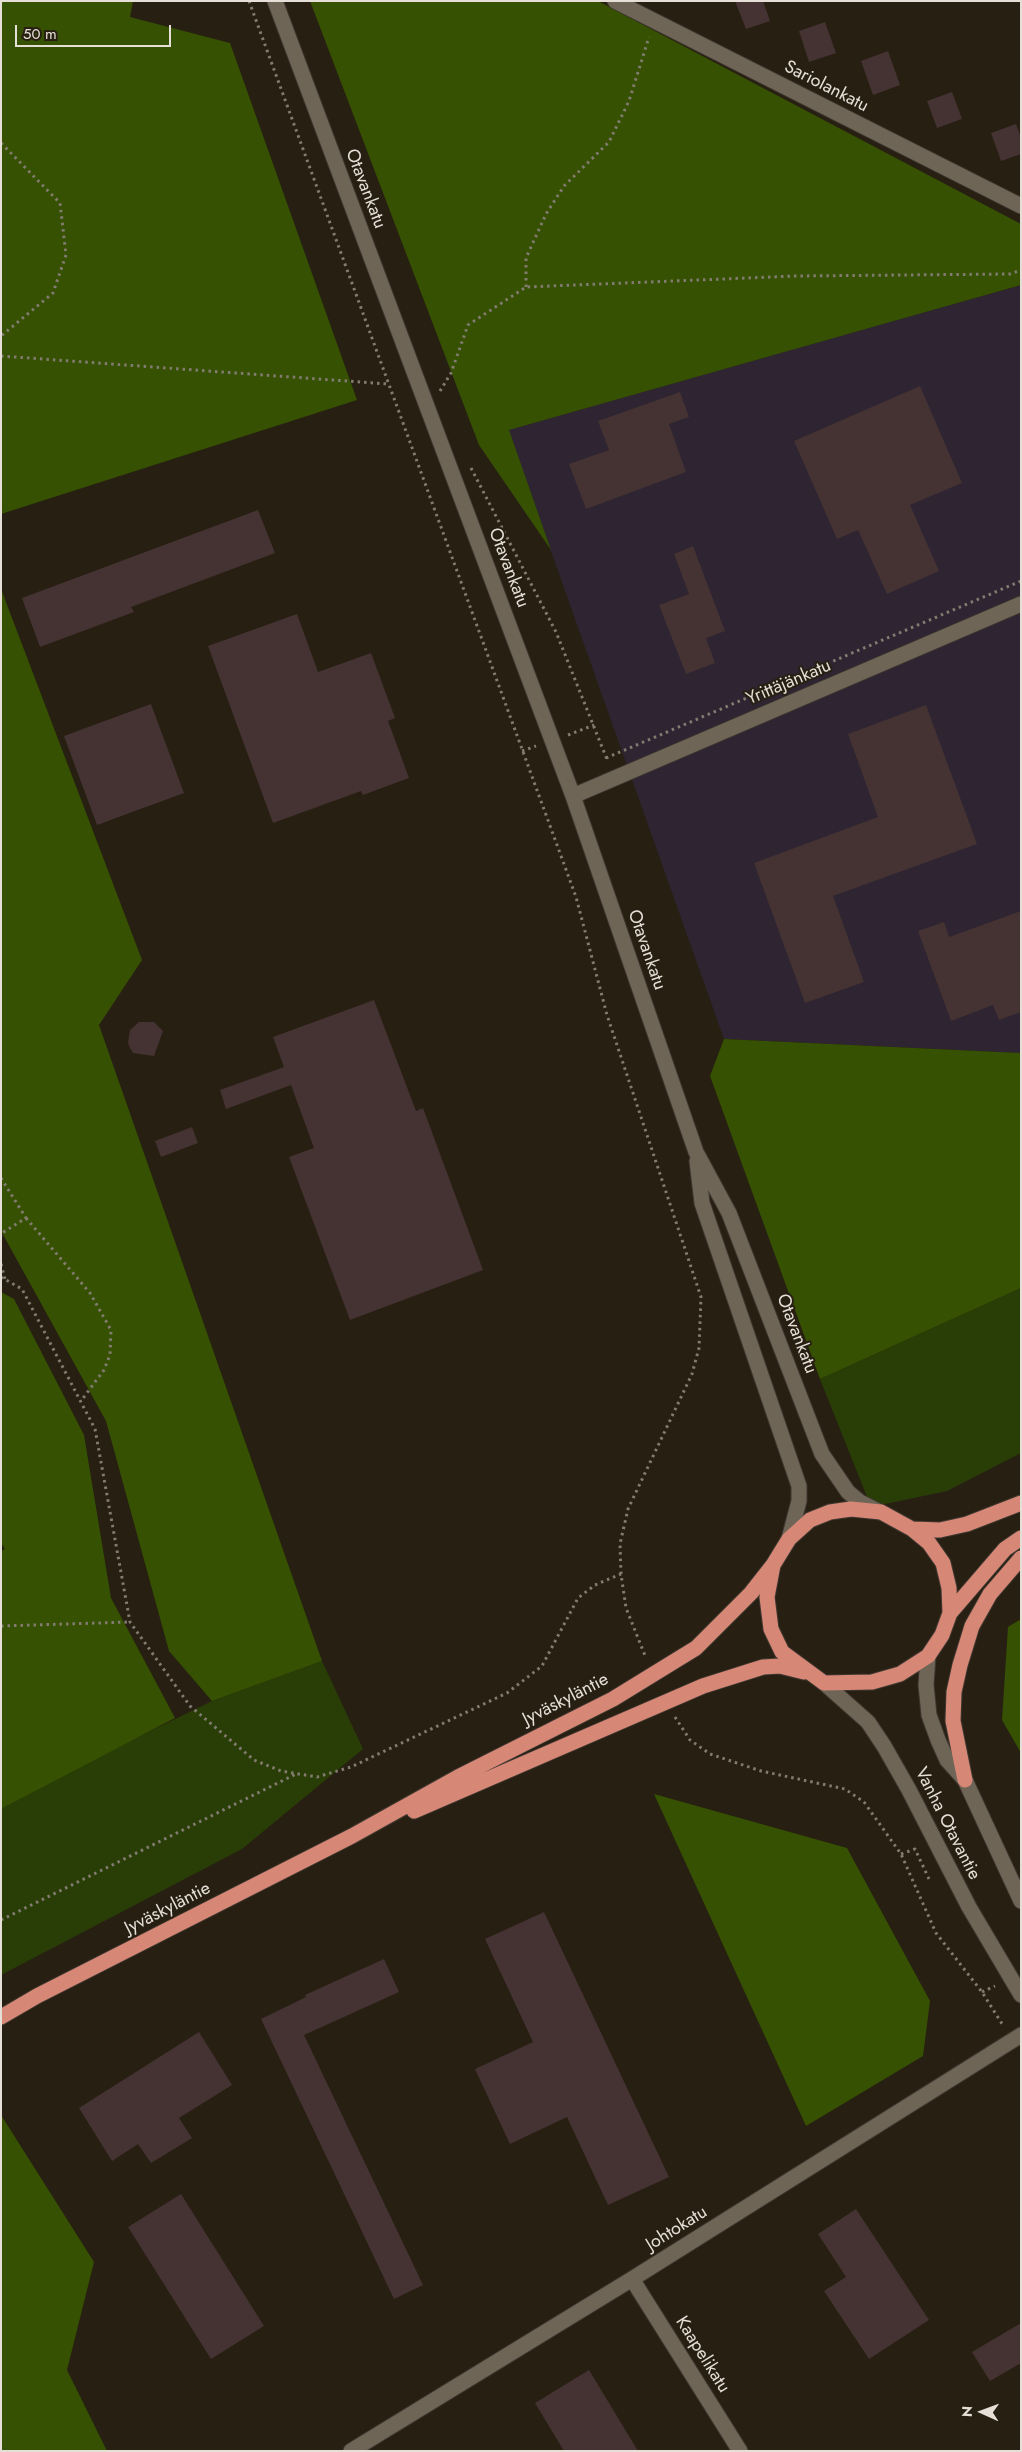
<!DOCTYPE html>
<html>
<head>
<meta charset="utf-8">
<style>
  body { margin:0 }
  #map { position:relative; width:1022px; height:2452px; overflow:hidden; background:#281f13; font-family:Jost,sans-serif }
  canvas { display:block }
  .frame { position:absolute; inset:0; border:2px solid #e5dfd7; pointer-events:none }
  .north { position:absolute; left:957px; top:2387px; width:50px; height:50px; -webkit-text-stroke:4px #281f13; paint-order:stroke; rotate:272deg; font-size:14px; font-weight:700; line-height:20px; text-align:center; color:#e5dfd7 }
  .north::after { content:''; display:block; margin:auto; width:18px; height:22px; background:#e5dfd7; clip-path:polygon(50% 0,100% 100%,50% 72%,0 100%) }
  .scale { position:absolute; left:15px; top:25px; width:156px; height:22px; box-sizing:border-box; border:2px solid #e5dfd7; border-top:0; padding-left:6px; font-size:15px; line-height:18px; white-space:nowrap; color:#e5dfd7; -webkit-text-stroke:4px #281f13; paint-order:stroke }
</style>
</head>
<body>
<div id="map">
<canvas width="1022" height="2452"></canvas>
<div class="frame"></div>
<div class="north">N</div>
<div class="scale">50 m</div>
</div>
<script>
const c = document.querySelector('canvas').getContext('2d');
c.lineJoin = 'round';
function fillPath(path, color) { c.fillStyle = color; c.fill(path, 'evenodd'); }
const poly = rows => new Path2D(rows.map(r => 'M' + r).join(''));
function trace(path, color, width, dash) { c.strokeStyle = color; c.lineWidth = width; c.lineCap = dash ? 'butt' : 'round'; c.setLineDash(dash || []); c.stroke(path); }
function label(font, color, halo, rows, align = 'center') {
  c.font = font + ' Jost,sans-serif'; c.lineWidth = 4; c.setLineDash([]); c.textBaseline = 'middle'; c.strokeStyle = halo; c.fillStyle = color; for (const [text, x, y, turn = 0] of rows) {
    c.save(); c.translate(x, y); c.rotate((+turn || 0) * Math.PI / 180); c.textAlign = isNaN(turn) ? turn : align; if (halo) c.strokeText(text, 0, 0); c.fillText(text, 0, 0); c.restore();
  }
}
fillPath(poly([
  [1021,285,1021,1053,724,1039,508,430]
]), '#2e2432');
fillPath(poly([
  [1021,1288,1021,1453,947,1491,871,1507,820,1379],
  [322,1661,363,1749,242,1849,1,1975,1,1809,114,1749,212,1701]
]), '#293e06');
fillPath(poly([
  [1,1,133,1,130,17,230,43,357,400,1,514],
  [310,1,598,1,1021,224,1021,285,509,430,551,550,479,445],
  [1,589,142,960,99,1025,322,1661,212,1701,169,1651,106,1421,1,1231],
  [724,1039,1021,1053,1021,1288,820,1379,710,1076],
  [1,1292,14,1299,84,1435,111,1598,175,1718,1,1809,1,1551,5,1549,1,1543],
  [1021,1619,1021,1753,1002,1720,1008,1627],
  [654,1794,847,1848,930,2001,923,2056,806,2126],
  [1,2115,94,2262,67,2370,107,2451,1,2451]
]), '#355101');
fillPath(poly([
  [735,1,763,1,770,21,746,29],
  [825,22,836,53,809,62,799,31],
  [888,51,900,85,873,95,861,61],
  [952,92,962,119,937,128,927,101],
  [1016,124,1021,138,1021,154,1001,161,991,133],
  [920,386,962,483,910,505,939,571,887,594,858,530,837,539,794,441],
  [680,392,689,417,669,424,686,472,586,509,569,464,609,450,598,421],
  [258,510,275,553,131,607,134,612,40,647,22,598],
  [693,546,725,631,706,638,715,663,686,674,659,605,689,594,674,554],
  [297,614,318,672,371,653,395,718,388,721,409,778,363,795,361,791,273,823,208,646],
  [151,704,184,793,97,825,64,736],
  [926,705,977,844,833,896,864,982,805,1003,754,863,878,817,848,734],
  [1021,911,1021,1012,999,1020,993,1005,951,1021,918,931,944,922,949,937],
  [374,1000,416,1111,423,1108,483,1270,350,1320,289,1157,314,1148,291,1085,226,1109,220,1090,284,1067,273,1037],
  [139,1022,154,1022,163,1031,154,1056,133,1053,129,1046,128,1042,130,1030],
  [192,1127,198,1143,161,1157,155,1141],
  [544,1912,669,2177,608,2205,567,2117,510,2144,475,2069,533,2042,485,1939],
  [384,1959,399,1992,304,2035,423,2285,394,2299,261,2019,306,1997,305,1995],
  [199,2032,232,2085,179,2118,192,2138,151,2163,138,2144,112,2161,79,2108],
  [181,2194,264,2326,211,2359,128,2227],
  [856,2209,929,2320,869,2359,824,2291,846,2277,818,2234],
  [1021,2323,1021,2363,990,2381,972,2352],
  [589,2370,638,2451,564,2451,535,2403]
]), '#443332');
const street = poly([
  [615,1,1021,206],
  [632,2279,740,2451],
  [351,2451,632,2279,1021,2035]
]);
const secondary = poly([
  [275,1,573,796,696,1152,729,1213,822,1454,848,1492,860,1502,880,1512],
  [573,796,1021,604],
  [697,1161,702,1203,799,1486,799,1501,789,1539],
  [928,1656,926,1685,929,1715,938,1740,947,1760,965,1780,1021,1901],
  [824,1683,868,1722,884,1746,909,1790,969,1907,1021,1995]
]);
const highway = poly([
  [851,1509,881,1512,912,1529,929,1543,943,1563,949,1588,950,1613,942,1635,928,1656,900,1674,872,1682,824,1683,782,1652,771,1629,767,1597,773,1565,789,1539,810,1520,830,1512,851,1509],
  [912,1529,940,1530,967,1524,1021,1503],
  [950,1613,1005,1549,1021,1538],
  [965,1780,953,1721,954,1692,960,1665,972,1626,990,1594,1021,1558],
  [414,1811,703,1686,763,1667,780,1666,804,1672],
  [1,2017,37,1996,352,1836,458,1777,613,1699,696,1648,751,1593,773,1565]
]);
trace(street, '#3f3830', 17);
trace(secondary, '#3f3830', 17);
trace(highway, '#3f3830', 17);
trace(poly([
  [249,1,576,897,607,1015,701,1297,699,1348,692,1374,628,1509,620,1544,621,1574,626,1608,646,1658],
  [1,143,60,203,66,255,53,293,1,336],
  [526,287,526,258,546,214,564,186,609,142,629,101,649,37],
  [1,356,388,384],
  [440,391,451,373,468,325,526,287,796,276,1010,274,1021,270],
  [471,468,556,632,608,762],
  [568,735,594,725],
  [522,751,536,746],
  [606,758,1021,581],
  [1,1178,26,1218,2,1233,1,1236],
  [26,1218,90,1293,111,1330,110,1355,104,1370,81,1401],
  [1,1264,5,1279],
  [1,1277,22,1289,95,1429,130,1622,190,1706,254,1760,281,1771,317,1777,351,1767,507,1693,542,1666,578,1598,595,1585,621,1574],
  [1,1626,130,1622],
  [675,1717,690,1740,710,1754,761,1771,845,1789,864,1802,901,1854,936,1933,982,1992,1004,2027],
  [901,1854,915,1849,929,1879],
  [1,1920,296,1774],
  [982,1992,995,1986]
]), '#827b70', 3, [2.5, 4]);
trace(street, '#6f6557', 15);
trace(secondary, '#6f6557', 15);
trace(highway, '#d78776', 15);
label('18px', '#e5dfd7', '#281f13', [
  ["Sariolankatu",826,87,27],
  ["Otavankatu",365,189,69],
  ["Otavankatu",508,568,69],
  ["Yrittäjänkatu",789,683,-23],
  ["Otavankatu",646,950,71],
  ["Otavankatu",796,1334,69],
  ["Jyväskyläntie",566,1700,-27],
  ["Vanha Otavantie",947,1824,63],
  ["Jyväskyläntie",168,1909,-27],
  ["Johtokatu",677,2229,-32],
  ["Kaapelikatu",702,2355,58]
]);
</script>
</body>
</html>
